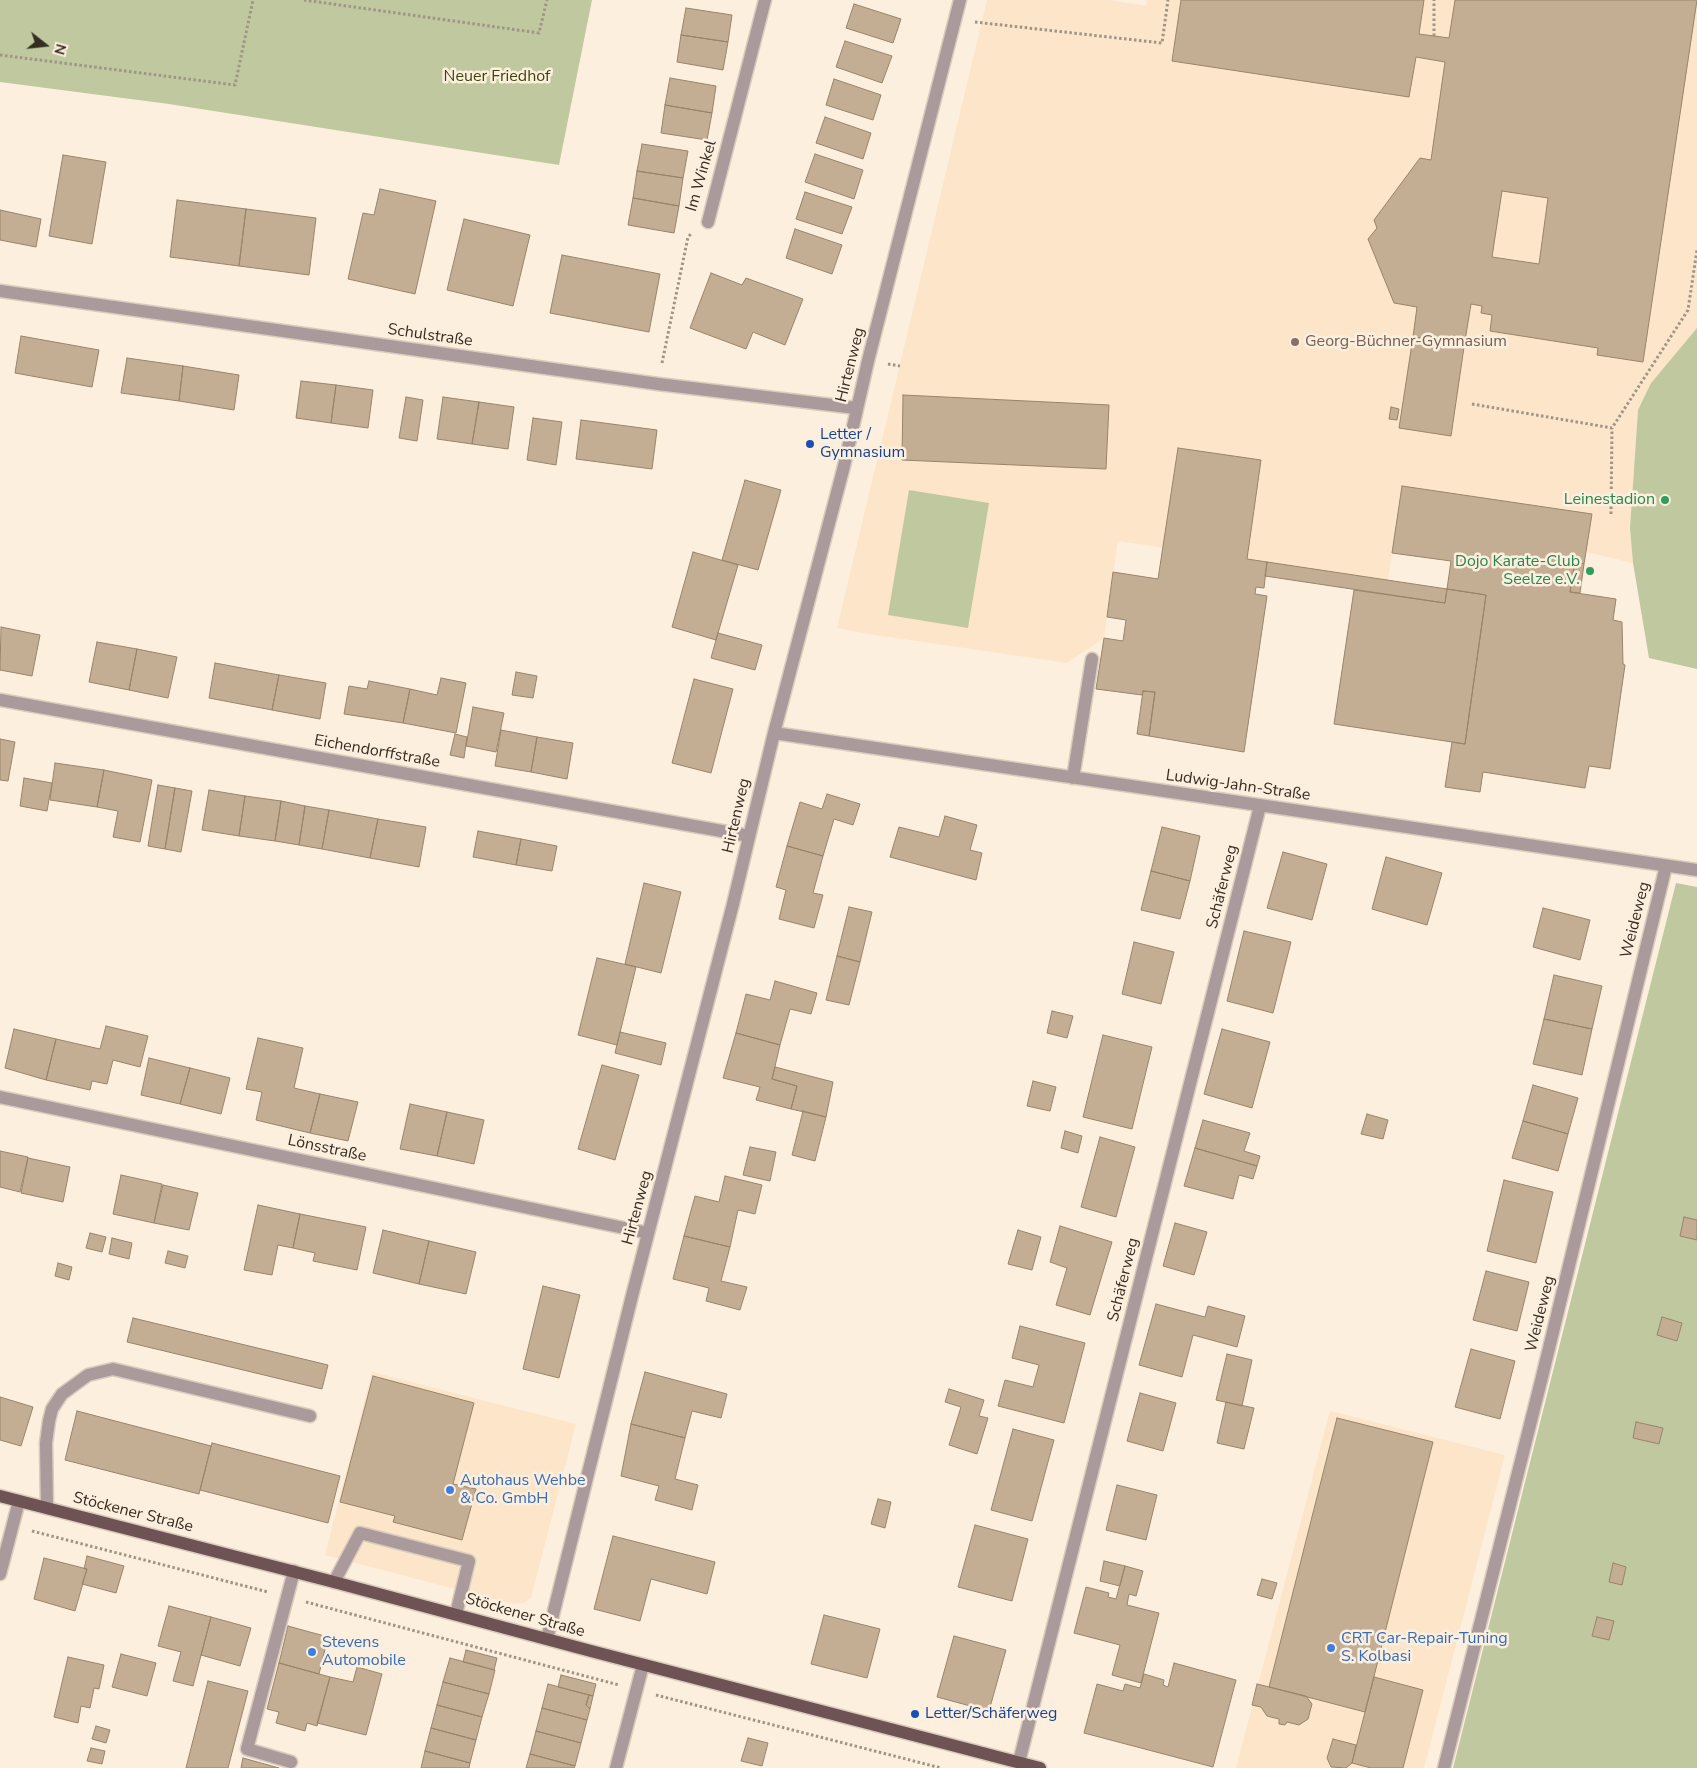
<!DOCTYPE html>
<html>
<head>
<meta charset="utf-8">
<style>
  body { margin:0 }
  #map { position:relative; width:1697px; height:1768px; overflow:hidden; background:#fdefde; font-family:"Nunito Sans",sans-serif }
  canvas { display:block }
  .north { position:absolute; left:20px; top:20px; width:50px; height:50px; -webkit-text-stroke:4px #fdefde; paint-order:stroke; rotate:106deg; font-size:14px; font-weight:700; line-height:20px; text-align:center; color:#352d22 }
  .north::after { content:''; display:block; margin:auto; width:18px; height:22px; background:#352d22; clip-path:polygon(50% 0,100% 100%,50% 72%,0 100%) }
</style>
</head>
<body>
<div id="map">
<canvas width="1697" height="1768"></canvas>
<div class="north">N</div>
</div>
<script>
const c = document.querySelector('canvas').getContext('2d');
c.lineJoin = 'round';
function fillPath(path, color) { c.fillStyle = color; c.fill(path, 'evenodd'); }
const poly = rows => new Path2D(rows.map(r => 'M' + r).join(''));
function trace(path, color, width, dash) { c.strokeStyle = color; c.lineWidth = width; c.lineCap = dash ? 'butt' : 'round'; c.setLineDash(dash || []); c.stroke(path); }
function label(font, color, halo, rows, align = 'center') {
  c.font = font + ' "Nunito Sans",sans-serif'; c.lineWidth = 5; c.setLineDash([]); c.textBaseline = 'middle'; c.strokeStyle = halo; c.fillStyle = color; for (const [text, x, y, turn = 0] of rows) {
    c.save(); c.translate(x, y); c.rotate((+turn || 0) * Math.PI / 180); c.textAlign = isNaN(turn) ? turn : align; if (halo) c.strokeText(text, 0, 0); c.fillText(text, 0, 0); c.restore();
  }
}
fillPath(poly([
  [987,0,1109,0,1146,6,1147,0,1697,0,1697,328,1651,383,1638,410,1630,528,1633,563,1586,552,1591,514,1402,486,1388,580,1118,541,1104,638,1067,663,869,634,837,628],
  [372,1372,576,1424,531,1598,523,1603,513,1604,325,1555],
  [1330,1411,1505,1455,1424,1768,1236,1768]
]), '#fce5c9');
fillPath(poly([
  [0,0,592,0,559,165,169,104,0,82],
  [1697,328,1697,669,1649,658,1633,563,1630,528,1638,410,1651,383],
  [909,490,989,503,968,628,888,615],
  [1676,883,1697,887,1697,1768,1453,1768]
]), '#c0c89f');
const building = poly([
  [1181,0,1424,0,1419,34,1449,38,1455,0,1697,0,1643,362,1597,355,1598,348,1490,331,1492,315,1481,313,1482,306,1471,304,1464,347,1420,340,1420,338,1413,337,1417,307,1394,303,1368,239,1377,228,1374,220,1420,158,1431,160,1445,62,1416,57,1409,97,1172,61,1181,0],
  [1502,191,1548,198,1539,264,1492,257,1502,191],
  [854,4,901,19,893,43,846,28,854,4],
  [686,8,732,15,728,42,681,35,686,8],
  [681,35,728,42,723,70,677,62,681,35],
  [845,41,892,56,882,83,836,67,845,41],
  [670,78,716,86,712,113,665,105,670,78],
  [834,79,881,95,873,120,826,105,834,79],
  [665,105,712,113,707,140,661,133,665,105],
  [825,117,871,133,863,159,816,143,825,117],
  [642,144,688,151,683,178,637,171,642,144],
  [815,154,863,170,854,199,805,182,815,154],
  [63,155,106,162,92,244,49,236,63,155],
  [637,171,683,178,679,206,633,198,637,171],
  [380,189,436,201,415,294,348,279,363,213,374,215,380,189],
  [805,192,852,207,842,234,796,219,805,192],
  [633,198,679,206,674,233,628,225,633,198],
  [177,200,246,209,239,266,170,257,177,200],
  [246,209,316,218,309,275,239,266,246,209],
  [0,210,41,219,36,247,0,240,0,210],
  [464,219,530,235,513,306,447,290,464,219],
  [795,229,842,245,832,274,786,258,795,229],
  [562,255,660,274,649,332,550,313,562,255],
  [711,273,742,285,746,278,803,299,785,345,753,332,746,349,690,328,711,273],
  [21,336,99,350,92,387,15,373,21,336],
  [1413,337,1420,338,1420,340,1464,347,1451,436,1399,428,1413,337],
  [127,358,183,366,179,401,121,393,127,358],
  [183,366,239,375,234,410,179,401,183,366],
  [301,381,336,385,331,423,296,418,301,381],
  [336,385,373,390,368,428,331,423,336,385],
  [903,395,1109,405,1106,469,902,460,903,395],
  [406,397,423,400,417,441,399,438,406,397],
  [443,397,479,402,472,444,437,439,443,397],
  [479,402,514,407,508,449,472,444,479,402],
  [1391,407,1399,409,1397,420,1389,419,1391,407],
  [533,418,562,422,556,465,527,460,533,418],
  [581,420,657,430,652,469,576,459,581,420],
  [1178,448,1261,460,1247,559,1267,562,1264,588,1256,587,1255,594,1267,596,1244,752,1149,736,1155,692,1143,691,1142,695,1096,689,1104,638,1123,641,1126,620,1107,617,1113,572,1158,579,1178,448],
  [745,480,781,490,758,570,722,560,745,480],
  [1402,486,1592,514,1584,564,1575,562,1570,592,1616,599,1613,620,1622,622,1623,664,1625,665,1610,769,1589,766,1585,788,1483,772,1480,792,1445,787,1452,742,1465,744,1486,595,1447,589,1451,561,1392,553,1402,486],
  [693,552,738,565,716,640,672,627,693,552],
  [1267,562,1447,589,1445,603,1265,576,1267,562],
  [1575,562,1584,564,1580,593,1570,592,1575,562],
  [1447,589,1486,595,1465,744,1334,724,1354,590,1445,603,1447,589],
  [1,627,40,635,32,676,0,670,1,627],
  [718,633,762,645,755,670,711,658,718,633],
  [97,642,137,649,129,690,89,682,97,642],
  [137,649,177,657,168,698,129,690,137,649],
  [215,663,279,675,272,710,209,698,215,663],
  [516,672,537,676,533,698,512,695,516,672],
  [279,675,326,683,320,719,272,710,279,675],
  [441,678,466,683,456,733,403,723,410,689,437,695,441,678],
  [694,679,733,689,711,773,672,763,694,679],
  [369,681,410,689,403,723,344,714,349,686,367,689,369,681],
  [1143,691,1155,692,1149,736,1137,734,1143,691],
  [473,707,504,713,496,752,466,746,473,707],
  [501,730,537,737,531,772,495,766,501,730],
  [455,734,467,737,464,758,450,755,455,734],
  [537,737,573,743,567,779,531,772,537,737],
  [0,739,15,742,8,781,0,780,0,739],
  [55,763,104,770,97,807,50,800,55,763],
  [104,770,152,780,140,842,113,837,118,811,97,807,104,770],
  [24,778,52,783,47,811,20,806,24,778],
  [158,785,175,788,165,849,148,846,158,785],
  [175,788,192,791,181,852,165,849,175,788],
  [209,790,245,796,239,836,202,830,209,790],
  [827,794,860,804,853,825,834,819,823,856,787,846,800,802,822,809,827,794],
  [245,796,281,801,275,841,239,836,245,796],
  [281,801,305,806,299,845,275,841,281,801],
  [305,806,329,810,322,849,299,845,305,806],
  [329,810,378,819,370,858,322,849,329,810],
  [945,816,977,825,970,850,982,853,976,880,890,857,899,827,939,837,945,816],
  [378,819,426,827,419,867,370,858,378,819],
  [1162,827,1200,836,1190,881,1151,871,1162,827],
  [478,831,521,839,516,865,473,857,478,831],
  [521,839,557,846,552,871,516,865,521,839],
  [787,846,823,856,813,893,823,895,814,928,779,919,786,890,776,887,787,846],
  [1283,852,1327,864,1312,920,1267,908,1283,852],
  [1386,857,1442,873,1427,925,1372,909,1386,857],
  [1151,871,1190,881,1180,919,1141,910,1151,871],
  [644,883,681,892,661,973,625,964,644,883],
  [849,907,872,912,860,962,837,956,849,907],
  [1543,908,1590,920,1580,960,1533,947,1543,908],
  [1244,931,1291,942,1273,1013,1227,1001,1244,931],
  [1134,942,1174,952,1161,1004,1122,994,1134,942],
  [837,956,860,962,849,1005,826,1000,837,956],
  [597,958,636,967,617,1045,578,1035,597,958],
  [1554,975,1602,986,1592,1029,1544,1019,1554,975],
  [775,981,817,993,811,1014,790,1009,780,1045,736,1033,746,994,770,1000,775,981],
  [1052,1011,1073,1016,1067,1038,1047,1033,1052,1011],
  [1544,1019,1592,1029,1582,1075,1533,1064,1544,1019],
  [106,1026,148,1036,140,1067,113,1060,107,1084,92,1081,90,1090,46,1080,56,1039,100,1049,106,1026],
  [14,1029,56,1039,46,1080,5,1068,14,1029],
  [1222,1029,1270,1042,1252,1108,1204,1094,1222,1029],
  [620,1032,666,1043,661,1065,615,1053,620,1032],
  [736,1033,780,1045,772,1079,797,1086,791,1109,756,1100,760,1087,723,1078,736,1033],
  [1103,1035,1152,1047,1132,1129,1083,1117,1103,1035],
  [258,1038,303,1048,294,1088,320,1094,310,1133,256,1120,262,1092,246,1089,258,1038],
  [149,1058,190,1068,180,1104,141,1095,149,1058],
  [602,1065,639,1075,615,1160,578,1149,602,1065],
  [775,1067,833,1082,826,1117,791,1109,797,1086,772,1079,775,1067],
  [190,1068,230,1078,221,1114,180,1104,190,1068],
  [1033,1081,1056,1087,1050,1111,1027,1106,1033,1081],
  [1533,1085,1578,1098,1568,1134,1523,1121,1533,1085],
  [320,1094,358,1102,348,1141,310,1133,320,1094],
  [410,1104,447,1112,437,1156,400,1149,410,1104],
  [803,1111,826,1117,815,1161,792,1155,803,1111],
  [447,1112,484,1120,474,1164,437,1156,447,1112],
  [1367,1114,1388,1120,1383,1139,1361,1134,1367,1114],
  [1203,1120,1250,1133,1244,1151,1260,1156,1257,1166,1195,1148,1203,1120],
  [1523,1121,1568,1134,1558,1171,1512,1158,1523,1121],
  [1065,1131,1082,1136,1078,1153,1061,1148,1065,1131],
  [1100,1137,1135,1147,1116,1217,1081,1207,1100,1137],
  [750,1147,776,1152,770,1181,743,1175,750,1147],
  [1195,1148,1257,1166,1253,1179,1239,1175,1233,1199,1184,1186,1195,1148],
  [0,1151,28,1157,20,1192,0,1187,0,1151],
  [28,1158,70,1167,63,1202,21,1193,28,1158],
  [121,1175,162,1184,154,1223,113,1214,121,1175],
  [725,1176,762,1185,755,1214,738,1210,730,1247,684,1236,695,1196,719,1202,725,1176],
  [1504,1180,1553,1192,1536,1263,1487,1251,1504,1180],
  [163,1185,198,1193,189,1230,154,1223,163,1185],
  [258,1205,300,1214,293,1248,278,1245,272,1275,244,1270,258,1205],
  [300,1214,366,1227,357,1270,313,1261,315,1253,293,1248,300,1214],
  [1684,1217,1697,1220,1697,1240,1680,1236,1684,1217],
  [1175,1223,1207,1232,1194,1275,1163,1266,1175,1223],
  [1060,1226,1112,1242,1090,1315,1056,1305,1067,1268,1050,1262,1060,1226],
  [383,1230,429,1241,419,1284,373,1273,383,1230],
  [1018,1230,1041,1237,1032,1270,1008,1264,1018,1230],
  [90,1233,106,1237,102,1252,86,1248,90,1233],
  [684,1236,730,1247,721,1281,747,1287,740,1310,706,1301,709,1288,673,1279,684,1236],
  [112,1238,132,1243,129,1259,109,1254,112,1238],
  [429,1241,476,1252,466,1294,419,1284,429,1241],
  [168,1251,188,1256,185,1268,165,1263,168,1251],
  [58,1263,72,1267,69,1280,55,1276,58,1263],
  [1486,1271,1529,1282,1517,1331,1473,1320,1486,1271],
  [543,1286,580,1295,559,1378,523,1369,543,1286],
  [1156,1304,1205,1317,1208,1306,1245,1316,1237,1347,1193,1335,1182,1377,1139,1365,1156,1304],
  [1662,1317,1682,1323,1677,1341,1657,1335,1662,1317],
  [133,1318,328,1365,322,1389,127,1342,133,1318],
  [1020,1326,1085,1343,1064,1423,998,1406,1005,1380,1033,1387,1039,1365,1012,1358,1020,1326],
  [1471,1349,1515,1361,1500,1419,1455,1407,1471,1349],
  [1227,1354,1252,1360,1242,1406,1216,1400,1227,1354],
  [645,1372,727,1394,721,1418,692,1411,685,1438,631,1424,645,1372],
  [373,1376,474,1403,453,1484,476,1489,462,1540,393,1522,395,1516,340,1502,373,1376],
  [949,1389,984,1400,979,1416,988,1418,977,1454,949,1445,961,1407,945,1402,949,1389],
  [1140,1393,1176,1403,1163,1451,1127,1441,1140,1393],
  [0,1397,33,1407,21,1446,0,1440,0,1397],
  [1226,1402,1254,1408,1244,1449,1217,1443,1226,1402],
  [77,1411,211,1446,199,1494,65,1460,77,1411],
  [1337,1418,1433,1442,1365,1712,1269,1687,1337,1418],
  [1636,1422,1663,1428,1659,1444,1633,1438,1636,1422],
  [631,1424,685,1438,675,1479,698,1485,692,1510,655,1500,659,1486,621,1476,631,1424],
  [1013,1429,1054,1440,1032,1521,991,1510,1013,1429],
  [212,1443,340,1476,328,1523,200,1490,212,1443],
  [1117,1485,1157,1495,1146,1540,1106,1530,1117,1485],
  [878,1499,891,1502,885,1528,871,1524,878,1499],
  [975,1525,1028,1539,1012,1601,958,1587,975,1525],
  [613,1536,715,1562,707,1594,651,1579,640,1621,594,1609,613,1536],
  [87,1556,124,1566,116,1593,82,1584,87,1569,84,1569,87,1556],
  [44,1558,87,1569,75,1611,34,1599,44,1558],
  [1104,1561,1125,1566,1120,1586,1100,1581,1104,1561],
  [1613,1563,1626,1567,1622,1585,1609,1582,1613,1563],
  [1125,1566,1143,1571,1136,1596,1129,1594,1127,1605,1159,1613,1141,1683,1112,1675,1120,1645,1074,1633,1086,1587,1109,1593,1108,1597,1116,1599,1125,1566],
  [1262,1579,1277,1583,1272,1599,1257,1595,1262,1579],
  [169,1606,211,1617,193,1686,173,1681,181,1652,158,1646,169,1606],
  [824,1615,880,1629,867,1678,811,1664,824,1615],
  [211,1617,251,1628,240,1666,201,1655,211,1617],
  [1597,1617,1614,1621,1609,1640,1592,1636,1597,1617],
  [288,1626,328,1637,319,1674,279,1663,288,1626],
  [954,1636,1006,1650,989,1711,937,1697,954,1636],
  [466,1650,497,1658,494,1670,463,1662,466,1650],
  [121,1654,156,1663,147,1696,112,1687,121,1654],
  [68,1657,104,1665,99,1689,94,1688,90,1708,81,1706,78,1723,54,1717,68,1657],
  [450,1658,495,1670,489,1694,443,1682,450,1658],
  [279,1663,330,1677,317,1726,307,1723,305,1731,276,1723,279,1712,267,1709,279,1663],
  [1174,1663,1236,1680,1213,1767,1084,1733,1097,1684,1123,1691,1125,1684,1140,1688,1144,1674,1164,1680,1163,1685,1168,1687,1174,1663],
  [357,1667,382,1674,366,1735,317,1723,330,1677,353,1682,357,1667],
  [561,1675,596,1684,593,1696,558,1687,561,1675],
  [1374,1677,1423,1690,1403,1768,1371,1768,1352,1763,1374,1677],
  [208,1681,248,1691,228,1768,186,1768,208,1681],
  [443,1682,489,1694,482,1717,437,1705,443,1682],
  [548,1684,589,1695,586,1705,590,1709,587,1720,542,1708,548,1684],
  [1257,1684,1306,1696,1312,1704,1308,1719,1299,1725,1287,1722,1285,1725,1279,1724,1279,1719,1267,1716,1261,1707,1252,1705,1257,1684],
  [589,1695,593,1696,590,1709,586,1705,589,1695],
  [437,1705,482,1717,476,1740,431,1728,437,1705],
  [542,1708,587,1720,581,1743,536,1731,542,1708],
  [96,1726,110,1730,106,1743,92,1739,96,1726],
  [431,1728,476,1740,470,1763,425,1751,431,1728],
  [536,1731,581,1743,575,1766,530,1754,536,1731],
  [748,1738,768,1743,762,1766,741,1761,748,1738],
  [1333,1739,1356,1745,1352,1763,1346,1768,1331,1767,1327,1758,1333,1739],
  [91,1748,105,1751,102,1764,87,1761,91,1748],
  [425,1751,470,1763,469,1768,421,1768,425,1751],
  [530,1754,575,1766,574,1768,526,1768,530,1754],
  [243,1758,279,1768,241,1768,243,1758]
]);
fillPath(building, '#c4ae93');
trace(building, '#99846a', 1);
const minor = poly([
  [708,222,765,0],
  [0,291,658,384,856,408],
  [0,700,749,836],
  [774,733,1697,870],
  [1073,778,1092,659],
  [0,1097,648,1233],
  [47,1508,46,1443,49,1421,52,1409,62,1394,88,1375,113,1369,310,1416],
  [0,1574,19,1501],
  [334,1582,360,1533,469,1561,456,1614],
  [547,1639,632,1296,733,904,774,733,844,466,868,361,960,0],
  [291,1762,247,1749,294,1571],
  [1019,1762,1260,806],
  [616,1768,643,1665],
  [1444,1768,1542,1377,1666,866]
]);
const major = poly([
  [0,1496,334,1582,591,1651,1040,1768]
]);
trace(minor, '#d9ccbc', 15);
trace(major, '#d9ccbc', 15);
trace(poly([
  [304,0,539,33,547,0],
  [975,22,1162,43,1168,0],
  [1434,36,1434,0],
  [0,55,235,85,253,0],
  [662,363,688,237,691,234],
  [888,364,900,366],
  [1472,404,1612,428,1688,310,1697,250],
  [1611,514,1612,428],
  [32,1531,268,1592],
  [306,1602,619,1685],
  [656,1695,941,1768]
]), '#9f9486', 3, [2.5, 2.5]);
trace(minor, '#ab9a9b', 12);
trace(major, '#6f5254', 12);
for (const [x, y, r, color] of [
  [1295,342,5,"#8d6e63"],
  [810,444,5,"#1a4fb4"],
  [1665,500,5,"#2e9e5b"],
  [1590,571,5,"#2e9e5b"],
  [450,1490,5,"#3f7fe0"],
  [1331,1648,5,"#3f7fe0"],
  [312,1652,5,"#3f7fe0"],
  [915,1714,5,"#1a4fb4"]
]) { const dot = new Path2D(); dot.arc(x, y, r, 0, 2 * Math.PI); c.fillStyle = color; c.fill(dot); trace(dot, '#fdefde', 2); }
label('16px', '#3c440b', '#fdefde', [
  ["Neuer Friedhof",497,77]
]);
label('16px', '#352d22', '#fdefde', [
  ["Im Winkel",702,176,-74],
  ["Schulstraße",430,336,8],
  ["Hirtenweg",851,365,-76],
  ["Eichendorffstraße",377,752,10],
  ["Ludwig-Jahn-Straße",1238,786,8],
  ["Hirtenweg",737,816,-77],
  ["Schäferweg",1223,887,-76],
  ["Weideweg",1636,920,-76],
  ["Lönsstraße",327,1149,12],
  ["Hirtenweg",638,1208,-75],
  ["Schäferweg",1124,1280,-76],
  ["Weideweg",1541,1314,-76],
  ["Stöckener Straße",133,1513,14],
  ["Stöckener Straße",525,1616,16]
]);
label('16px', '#785e54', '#fdefde', [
  ["Georg-Büchner-Gymnasium",1305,342]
], 'left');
label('16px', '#164399', '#fdefde', [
  ["Letter /",820,435],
  ["Gymnasium",820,453],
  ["Letter/Schäferweg",925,1714]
], 'left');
label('16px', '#27864d', '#fdefde', [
  ["Leinestadion",1655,500],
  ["Dojo Karate-Club",1580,562],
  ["Seelze e.V.",1580,580]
], 'right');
label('16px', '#366cbe', '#fdefde', [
  ["Autohaus Wehbe",460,1481],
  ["& Co. GmbH",460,1499],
  ["CRT Car-Repair-Tuning",1341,1639],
  ["S. Kolbasi",1341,1657],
  ["Stevens",322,1643],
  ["Automobile",322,1661]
], 'left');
</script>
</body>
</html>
